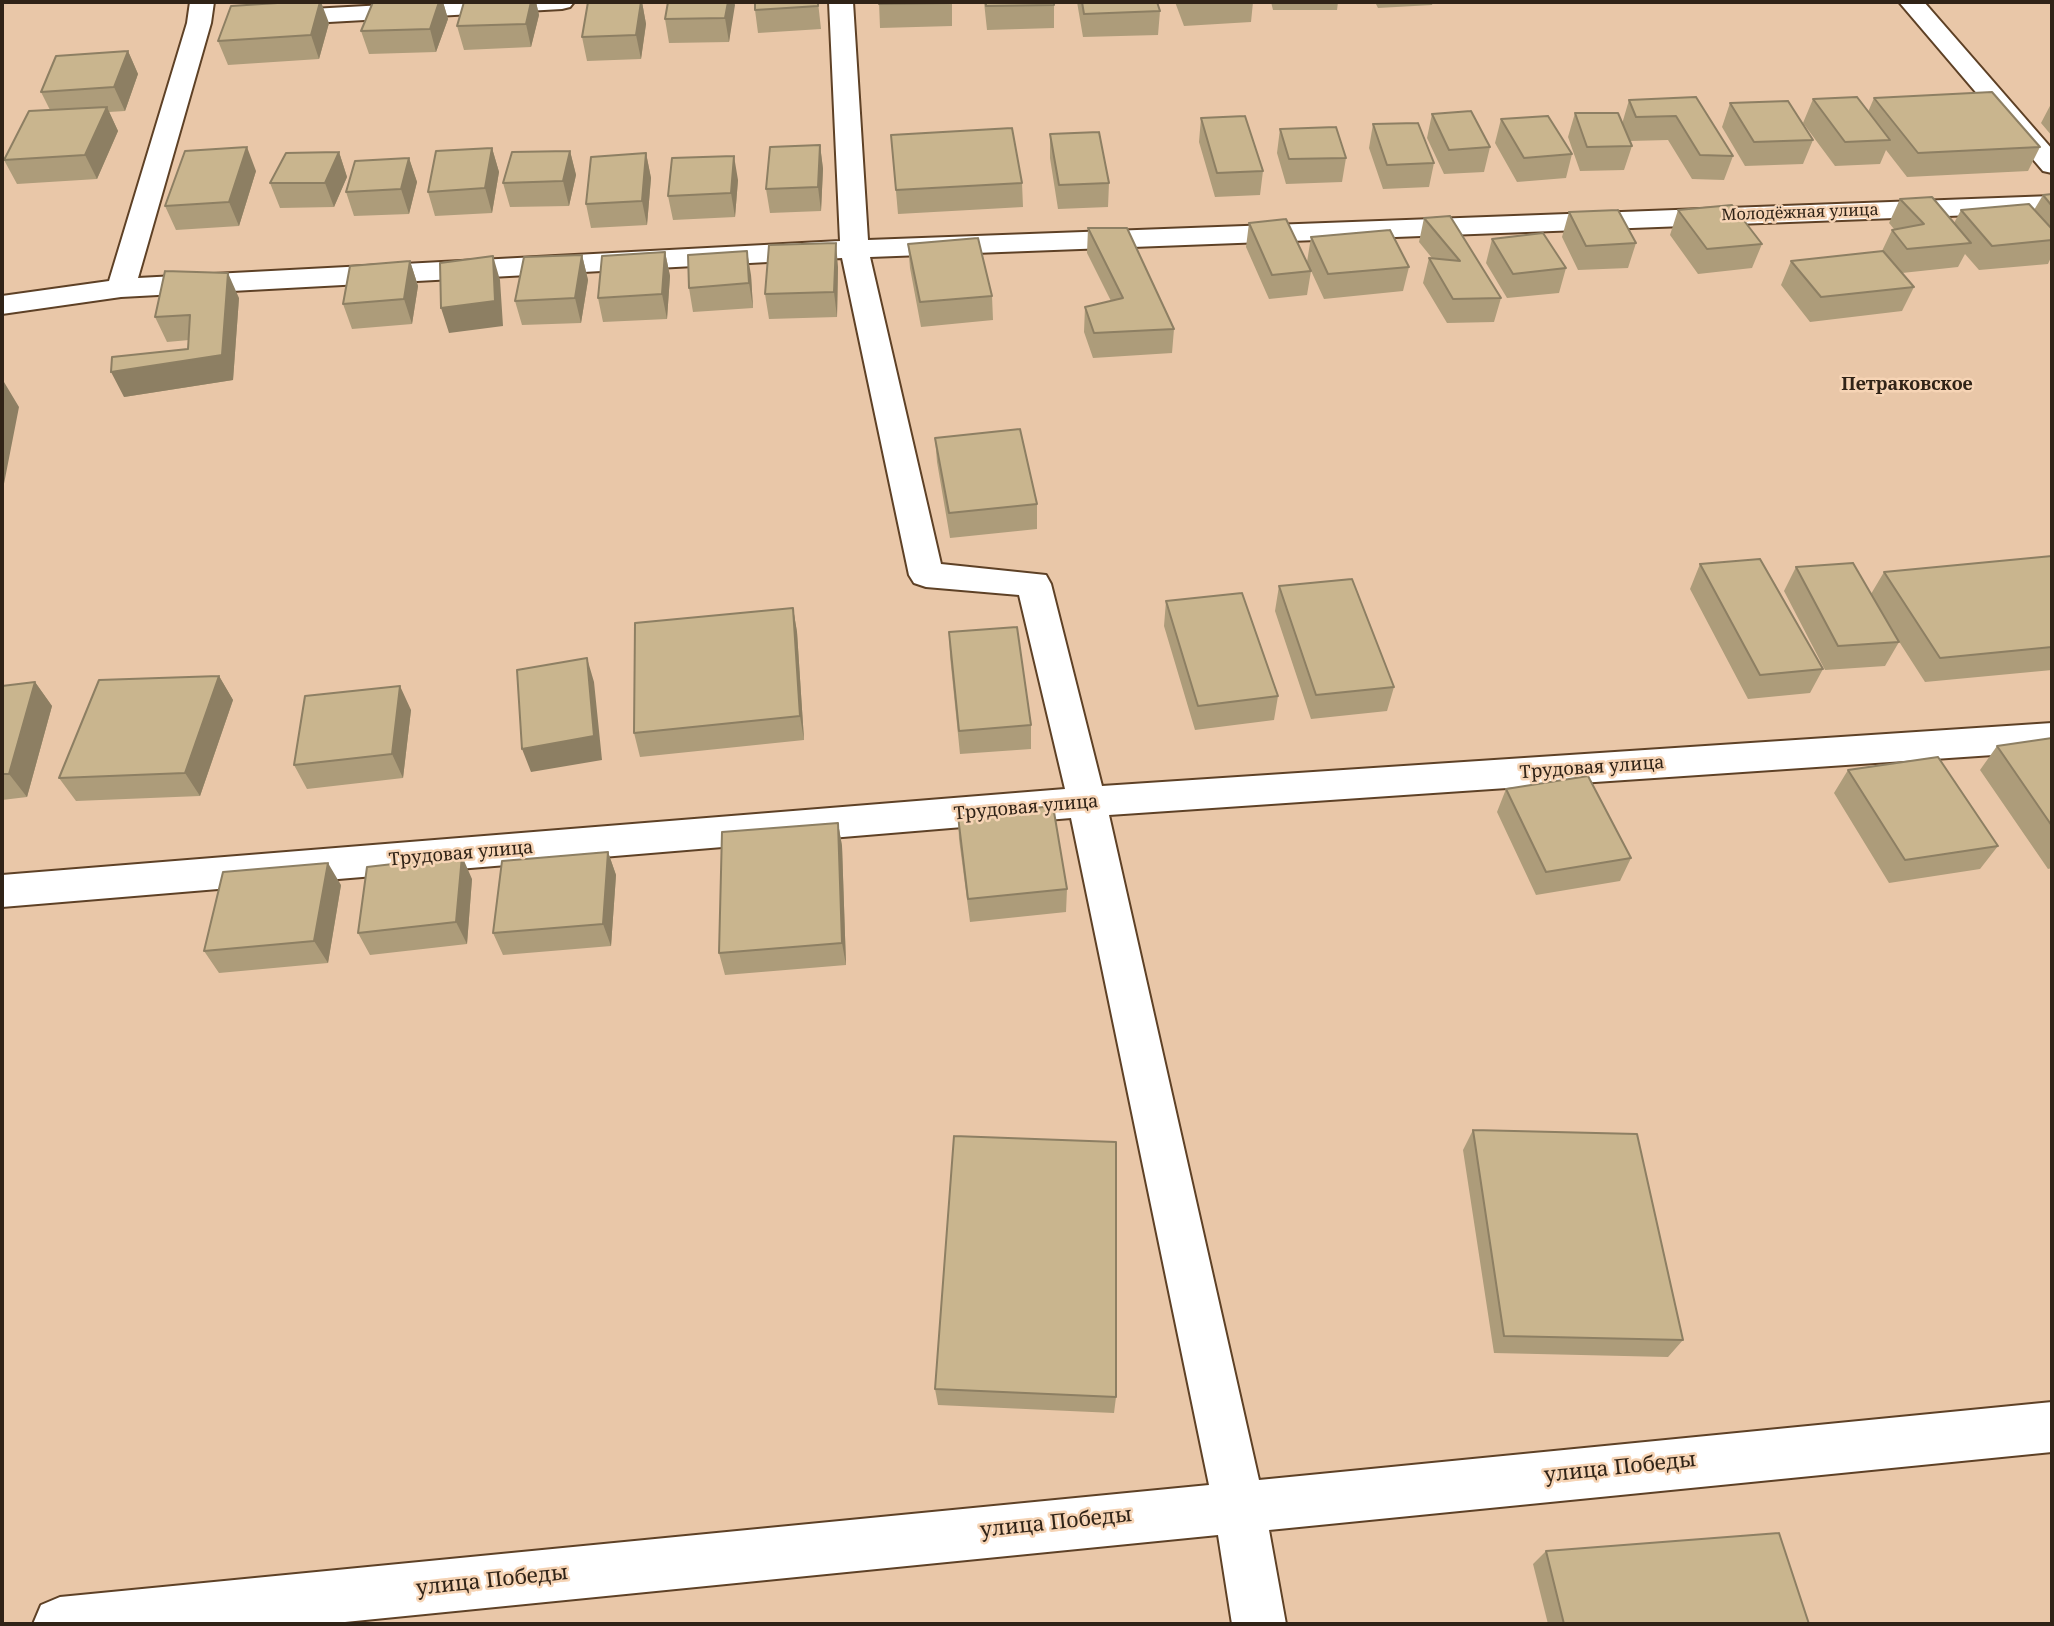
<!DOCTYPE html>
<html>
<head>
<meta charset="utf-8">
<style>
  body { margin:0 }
  #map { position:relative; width:2054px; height:1626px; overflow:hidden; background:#e9c7a8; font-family:"Noto Serif",serif }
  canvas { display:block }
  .frame { position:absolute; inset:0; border:4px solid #302317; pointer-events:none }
</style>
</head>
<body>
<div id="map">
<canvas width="2054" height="1626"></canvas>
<div class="frame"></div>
</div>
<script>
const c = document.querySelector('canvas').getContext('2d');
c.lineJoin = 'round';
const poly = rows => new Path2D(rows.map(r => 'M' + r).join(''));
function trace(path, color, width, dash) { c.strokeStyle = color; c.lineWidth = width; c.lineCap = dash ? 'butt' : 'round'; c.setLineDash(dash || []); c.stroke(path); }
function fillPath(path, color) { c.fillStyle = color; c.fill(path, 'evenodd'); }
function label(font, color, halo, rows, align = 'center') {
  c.font = font + ' "Noto Serif",serif'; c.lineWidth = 5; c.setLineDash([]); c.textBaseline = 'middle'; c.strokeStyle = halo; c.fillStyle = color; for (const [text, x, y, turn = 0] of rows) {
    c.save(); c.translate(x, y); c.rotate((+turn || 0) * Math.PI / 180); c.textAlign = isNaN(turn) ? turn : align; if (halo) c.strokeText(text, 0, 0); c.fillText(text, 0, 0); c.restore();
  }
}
const minor = poly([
  [190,2,214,2,211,23,138,278,840,241,829,2,853,2,868,240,2052,196,2052,212,870,257,941,564,1046,575,1051,584,1102,786,2052,723,2052,751,1109,815,1259,1480,2052,1402,2052,1452,1269,1530,1286,1624,1232,1624,1218,1535,325,1624,33,1624,41,1605,60,1597,1209,1485,1071,818,2,907,2,875,1065,789,1019,595,926,587,914,583,909,575,842,258,121,297,2,314,2,296,109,281,187,23,190,2],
  [439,2,574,2,570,7,562,9,275,25,267,23,263,18,267,13,275,11,439,2],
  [1899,2,1924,2,2052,149,2052,173,2043,171,1899,2]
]);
trace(minor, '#5e4126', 4);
fillPath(minor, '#fff');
fillPath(poly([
  [373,2,443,2,448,19,436,52,369,54,361,31],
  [464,2,536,2,539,15,531,47,464,50,457,26],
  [642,2,646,24,641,59,587,61,582,37],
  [668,2,734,2,729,42,669,43,665,19],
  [818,2,821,29,758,33,755,10],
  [879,2,952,2,952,26,880,28],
  [984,2,1054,2,1054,28,987,30],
  [1077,2,1157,2,1160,11,1158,35,1083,37],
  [1175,2,1253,2,1251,22,1184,26],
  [1271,2,1338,2,1337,10,1273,10],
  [1375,2,1433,2,1432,5,1378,8],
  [329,23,319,59,228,65,218,41],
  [128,51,138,74,125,111,109,112,118,131,97,179,17,184,4,160,50,110,41,92],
  [1696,97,1733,156,1724,180,1692,179,1668,140,1629,141,1632,146,1624,170,1580,171,1568,137,1575,113,1622,124,1629,100],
  [1874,98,2040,147,2028,171,1907,177,1886,150,1880,164,1835,166,1803,123,1813,99,1868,112],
  [2052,102,2052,136,2041,123],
  [1730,103,1813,140,1803,164,1745,166,1722,127],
  [1432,114,1490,147,1484,172,1444,174,1427,138],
  [1201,118,1263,171,1260,195,1215,197,1199,142],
  [1501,119,1572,154,1566,178,1517,182,1495,143],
  [1373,124,1434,163,1429,187,1383,189,1369,148],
  [1280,129,1346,158,1342,182,1286,184,1277,153],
  [1050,134,1109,183,1108,207,1058,209,1050,158],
  [891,135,1022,183,1023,207,898,214],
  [820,145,823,169,821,211,770,213,766,189],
  [492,148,499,172,492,213,435,216,428,192],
  [570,151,576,175,569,206,510,207,503,183],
  [339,152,347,177,334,207,280,208,270,183],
  [646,153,651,178,647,225,591,228,586,204],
  [409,158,417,182,409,214,354,216,346,192],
  [256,171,239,226,176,230,165,206],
  [738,180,735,217,673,220,668,196],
  [2052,194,2052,255,2048,264,1979,270,1965,254,1958,267,1902,273,1914,287,1902,311,1810,322,1781,285,1791,261,1882,251,1892,230,1894,229,1889,223,1900,199,1954,223,1961,210,2034,210,2043,195],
  [1678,210,1762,244,1752,268,1698,274,1670,235],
  [1569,212,1636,243,1628,268,1578,270,1562,237],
  [1424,218,1501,298,1494,322,1447,323,1423,283,1429,258,1432,258,1419,242],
  [1249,223,1311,271,1307,295,1269,299,1246,247],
  [1088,228,1174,329,1172,353,1093,358,1084,332,1085,307,1111,301,1087,253],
  [1311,237,1409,267,1403,291,1324,299,1307,262],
  [1492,239,1566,268,1559,293,1507,298,1486,263],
  [908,244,992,296,993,320,921,327,910,268],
  [665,252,670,276,667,319,603,322,598,298],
  [582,255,588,280,581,323,522,325,515,301],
  [410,261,418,286,412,324,352,329,343,304],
  [838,267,837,317,769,319,765,294],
  [751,275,753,308,693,312,689,288],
  [239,298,233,380,124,397,188,349,189,340,167,342,155,317],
  [935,438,1037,504,1037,529,950,538,937,462],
  [2052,556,2052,670,1925,682,1898,640,1899,642,1885,666,1825,670,1784,591,1796,567,1871,594,1884,572],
  [1700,564,1823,669,1810,693,1748,699,1690,589],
  [1279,586,1394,687,1387,711,1311,719,1275,611],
  [1166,601,1278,696,1274,720,1195,730,1164,626],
  [793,608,797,632,804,740,640,757,634,733],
  [949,632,1031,725,1031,749,960,754,950,656],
  [219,676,233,700,200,796,76,801,59,778],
  [35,682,52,706,27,797,2,800,2,686],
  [411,710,403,778,307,789,294,765],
  [2052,738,2052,868,2048,869,1980,770,1997,746],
  [1848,770,1998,846,1980,869,1889,883,1834,793],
  [1506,789,1631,858,1620,881,1536,895,1497,812],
  [958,816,1067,889,1066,912,970,922,959,839],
  [838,823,842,846,846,965,725,975,719,953],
  [608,852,616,875,611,946,503,955,493,933],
  [472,879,467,944,370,955,358,933],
  [341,885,328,963,219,973,204,951],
  [1473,1130,1683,1340,1668,1357,1494,1353,1463,1150],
  [935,1389,1116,1397,1114,1413,938,1405],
  [1546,1551,1809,1624,1548,1624,1533,1564]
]), '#ad9c7a');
fillPath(poly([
  [320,2,321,2,329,23,319,59,311,35],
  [439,2,443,2,448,19,436,52,430,29],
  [531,2,536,2,539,15,531,47,526,24],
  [642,2,646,24,641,59,636,35],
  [728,2,734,2,735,5,729,42,725,18],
  [128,51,138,74,125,111,114,87],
  [107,107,118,131,97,179,85,155],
  [820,145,823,169,821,211,818,187],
  [247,147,256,171,239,226,229,202],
  [492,148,499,172,492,213,485,188],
  [570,151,576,175,569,206,563,181],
  [339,152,347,177,334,207,325,183],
  [646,153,651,178,647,225,642,201],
  [734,156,738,180,735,217,731,193],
  [409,158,417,182,409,214,401,189],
  [836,243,838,267,837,317,834,292],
  [747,251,751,275,753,308,749,283],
  [665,252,670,276,667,319,662,294],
  [582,255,588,280,581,323,575,298],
  [493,256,500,280,503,326,449,333,441,308],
  [410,261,418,286,412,324,404,299],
  [228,273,239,298,233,380,124,397,111,372,222,355],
  [4,382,19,407,2,494,2,393],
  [793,608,797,632,804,740,800,716],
  [587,658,594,682,602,760,531,772,522,749],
  [219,676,233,700,200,796,185,773],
  [35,682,52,706,27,797,9,774],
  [400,686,411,710,403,778,392,754],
  [838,823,842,846,846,965,842,943],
  [608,852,616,875,611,946,603,924],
  [462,856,472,879,467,944,456,922],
  [328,863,341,885,328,963,314,941]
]), '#8d7f63');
const building = poly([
  [293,2,320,2,311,35,218,41,231,6,293,2],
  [373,2,439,2,430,29,361,31,373,2],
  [464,2,531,2,526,24,457,26,464,2],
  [588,2,641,2,636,35,582,37,588,2],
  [668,2,728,2,725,18,665,19,668,2],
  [755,2,818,2,818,6,755,10,755,2],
  [879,2,951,2,951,3,879,4,879,2],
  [986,2,1054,2,1054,5,986,6,986,2],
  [1082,2,1157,2,1160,11,1084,14,1082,2],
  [128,51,114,87,41,92,56,56,128,51],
  [1992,92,2040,147,1918,153,1874,98,1992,92],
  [1696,97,1733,156,1700,155,1676,116,1636,117,1629,100,1696,97],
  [1857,97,1890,140,1845,142,1813,99,1857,97],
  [1788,101,1813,140,1754,142,1730,103,1788,101],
  [107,107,85,155,4,160,29,111,107,107],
  [1471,111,1490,147,1449,150,1432,114,1471,111],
  [1575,113,1618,113,1632,146,1587,147,1575,113],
  [1245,116,1263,171,1217,173,1201,118,1245,116],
  [1548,116,1572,154,1524,158,1501,119,1548,116],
  [1418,123,1434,163,1387,165,1373,124,1418,123],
  [1336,127,1346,158,1289,159,1280,129,1336,127],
  [1012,128,1022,183,896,190,891,135,1012,128],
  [1099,132,1109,183,1059,185,1050,134,1099,132],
  [820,145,818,187,766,189,770,147,820,145],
  [247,147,229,202,165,206,185,151,247,147],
  [492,148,485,188,428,192,436,151,492,148],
  [570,151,563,181,503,183,512,152,570,151],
  [339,152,325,183,270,183,286,153,339,152],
  [646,153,642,201,586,204,591,157,646,153],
  [734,156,731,193,668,196,672,158,734,156],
  [409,158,401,189,346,192,355,161,409,158],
  [2052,194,2052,206,2043,195,2052,194],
  [1932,197,1971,243,1907,249,1892,230,1924,224,1900,199,1932,197],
  [2029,204,2052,229,2052,240,1992,246,1961,210,2029,204],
  [1732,205,1762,244,1707,249,1678,210,1732,205],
  [1618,210,1636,243,1586,246,1569,212,1618,210],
  [1450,216,1501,298,1453,299,1429,258,1460,261,1424,218,1450,216],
  [1286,219,1311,271,1272,275,1249,223,1286,219],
  [1088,228,1127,228,1174,329,1094,333,1085,307,1123,298,1088,228],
  [1390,230,1409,267,1328,274,1311,237,1390,230],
  [1543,233,1566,268,1513,274,1492,239,1543,233],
  [978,238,992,296,920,302,908,244,978,238],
  [836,243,834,292,765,294,769,245,836,243],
  [747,251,749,283,689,288,688,255,747,251],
  [1883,251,1914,287,1821,297,1791,261,1883,251],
  [665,252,662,294,598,298,602,256,665,252],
  [582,255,575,298,515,301,524,257,582,255],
  [493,256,495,301,441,308,440,263,493,256],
  [410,261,404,299,343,304,350,266,410,261],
  [165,271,228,273,222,355,111,372,112,357,188,349,190,315,155,317,165,271],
  [1020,429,1037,504,949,513,935,438,1020,429],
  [2052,556,2052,647,1940,658,1884,572,2052,556],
  [1760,559,1823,669,1760,675,1700,564,1760,559],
  [1853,563,1899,642,1838,646,1796,567,1853,563],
  [1352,579,1394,687,1316,695,1279,586,1352,579],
  [1242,593,1278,696,1198,706,1166,601,1242,593],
  [793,608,800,716,634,733,635,623,793,608],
  [1017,627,1031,725,959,731,949,632,1017,627],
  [587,658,594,736,522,749,517,670,587,658],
  [219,676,185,773,59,778,99,680,219,676],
  [35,682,9,774,2,774,2,686,35,682],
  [400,686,392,754,294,765,305,696,400,686],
  [2052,738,2052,826,1997,746,2052,738],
  [1938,757,1998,846,1905,860,1848,770,1938,757],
  [1588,776,1631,858,1546,872,1506,789,1588,776],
  [1053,806,1067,889,968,899,958,816,1053,806],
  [838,823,842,943,719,953,722,832,838,823],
  [608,852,603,924,493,933,502,861,608,852],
  [462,856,456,922,358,933,367,867,462,856],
  [328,863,314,941,204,951,223,872,328,863],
  [1473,1130,1637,1134,1683,1340,1504,1336,1473,1130],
  [954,1136,1116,1142,1116,1397,935,1389,954,1136],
  [1779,1533,1809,1624,1564,1624,1546,1551,1779,1533]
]);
fillPath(building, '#c9b58e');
trace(building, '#8d7f63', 2);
label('16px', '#302317', '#f6d4b5', [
  ["Молодёжная улица",1800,213,-2]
]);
label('bold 18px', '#302317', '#f6d4b5', [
  ["Петраковское",1907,385]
]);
label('18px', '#302317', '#f6d4b5', [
  ["Трудовая улица",1592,768,-4],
  ["Трудовая улица",1026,808,-5],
  ["Трудовая улица",461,854,-5]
]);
label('21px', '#302317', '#f6d4b5', [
  ["улица Победы",1620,1468,-6],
  ["улица Победы",1056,1523,-6],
  ["улица Победы",492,1581,-6]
]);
</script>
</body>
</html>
